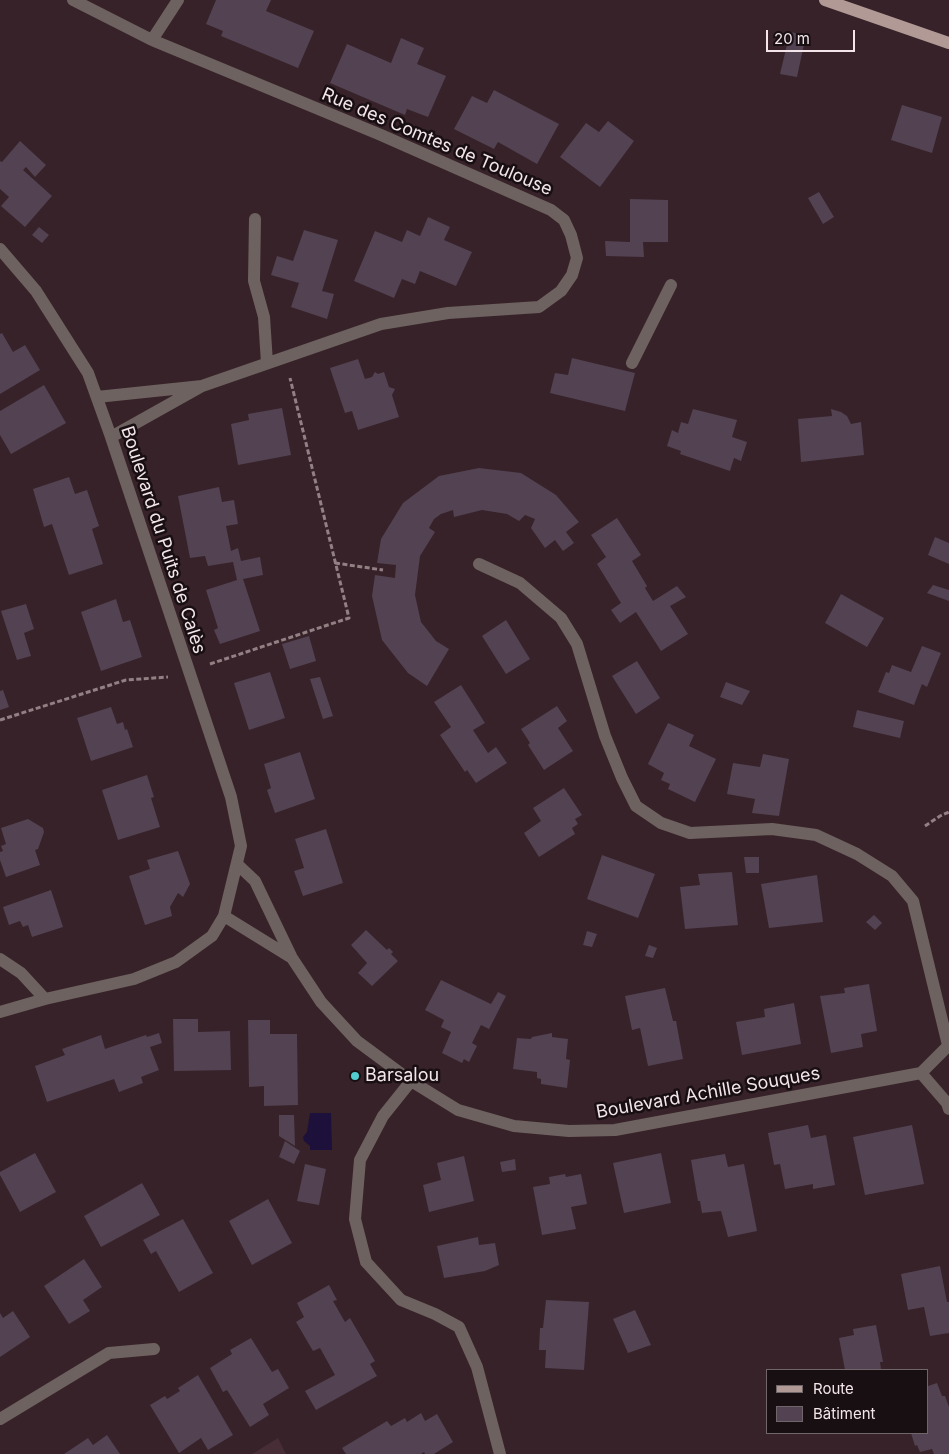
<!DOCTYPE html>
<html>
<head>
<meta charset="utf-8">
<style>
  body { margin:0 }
  #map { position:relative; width:949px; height:1454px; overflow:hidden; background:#372229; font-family:Inter,sans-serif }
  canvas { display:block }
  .legend { position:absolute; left:766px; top:1369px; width:162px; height:65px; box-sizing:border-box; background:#180f12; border:1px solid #706568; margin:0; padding:6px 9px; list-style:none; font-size:15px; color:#f3e5e9 }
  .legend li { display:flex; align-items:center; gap:10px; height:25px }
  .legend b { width:25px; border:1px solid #706568 }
  .scale { position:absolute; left:766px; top:30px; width:89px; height:22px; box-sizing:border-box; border:2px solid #f3e5e9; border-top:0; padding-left:6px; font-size:15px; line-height:18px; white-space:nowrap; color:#f3e5e9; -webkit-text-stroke:4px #180f12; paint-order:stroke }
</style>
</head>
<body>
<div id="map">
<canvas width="949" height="1454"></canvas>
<ul class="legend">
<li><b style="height:6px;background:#b19995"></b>Route</li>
<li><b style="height:14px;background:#524252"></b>Bâtiment</li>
</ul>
<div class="scale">20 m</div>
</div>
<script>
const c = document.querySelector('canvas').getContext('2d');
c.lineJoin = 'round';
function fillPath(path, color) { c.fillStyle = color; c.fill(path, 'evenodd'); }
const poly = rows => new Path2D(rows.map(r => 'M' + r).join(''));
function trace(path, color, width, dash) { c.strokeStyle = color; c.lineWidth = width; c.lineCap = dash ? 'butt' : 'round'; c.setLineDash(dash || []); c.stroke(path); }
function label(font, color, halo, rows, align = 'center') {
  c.font = font + ' Inter,sans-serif'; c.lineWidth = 5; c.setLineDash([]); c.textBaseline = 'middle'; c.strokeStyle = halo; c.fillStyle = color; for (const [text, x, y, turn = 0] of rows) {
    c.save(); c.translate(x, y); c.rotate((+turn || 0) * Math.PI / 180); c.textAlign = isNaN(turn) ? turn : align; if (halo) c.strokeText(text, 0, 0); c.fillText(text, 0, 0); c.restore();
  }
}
fillPath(poly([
  [278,1438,286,1454,252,1454]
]), '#472d35');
fillPath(poly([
  [310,1113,331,1113,332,1150,310,1150,310,1146,304,1141,303,1137,307,1132]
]), '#1d103a');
fillPath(poly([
  [216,0,271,0,266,11,314,31,298,68,221,36,223,31,206,24],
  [790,32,806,35,797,77,780,74],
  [401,38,424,48,417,64,446,76,428,117,407,109,405,115,330,83,347,44,391,63],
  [494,90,559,124,537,164,498,142,494,149,454,129,472,96,487,103],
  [902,105,942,117,932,153,891,140],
  [608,121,634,141,600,187,560,157,586,123,599,132],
  [20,141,46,165,35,177,26,167,23,170,52,196,25,227,1,206,9,197,0,189,0,161,2,162],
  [819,192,834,217,823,224,808,198],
  [630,199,668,200,668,242,643,242,644,257,606,256,605,241,630,242],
  [428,217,450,227,444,240,472,252,456,286,420,271,415,284,402,279,394,298,354,281,375,231,402,242,407,230,420,236],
  [39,227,49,235,42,243,32,235],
  [304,230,338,240,322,291,334,294,327,319,291,307,299,283,271,275,277,256,293,261],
  [2,333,13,352,25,345,40,370,0,394,0,334],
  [572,358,635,373,625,411,550,393,555,373,568,375],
  [358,359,365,379,372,377,375,372,378,374,384,372,389,387,395,389,392,395,399,417,358,430,352,411,345,413,330,368],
  [44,385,66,423,11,454,0,435,0,411],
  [282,408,291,455,238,465,231,424,249,420,248,414],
  [693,409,737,420,732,437,747,442,741,461,734,458,730,471,680,454,681,451,667,446,672,430,678,433,681,422,688,424],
  [831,409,841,412,847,416,851,424,861,422,864,455,801,462,798,419,832,416],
  [479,468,521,473,556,495,579,522,566,532,574,543,563,551,555,540,545,548,531,528,535,519,525,515,519,521,507,514,482,510,454,517,453,510,441,514,434,519,429,528,435,532,420,556,415,595,421,622,436,641,449,649,427,686,408,673,382,640,372,596,375,575,395,578,396,565,377,563,381,539,403,503,439,476],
  [69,477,75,494,87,490,99,526,92,529,103,564,69,575,52,524,44,527,33,489],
  [219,487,222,502,234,500,238,524,226,526,231,551,238,548,241,561,260,557,263,575,243,579,260,631,220,644,214,630,218,628,206,590,237,580,233,562,208,566,205,556,190,558,178,496],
  [617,518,641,555,632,561,647,586,645,588,653,601,677,586,686,597,670,606,688,634,661,651,636,612,620,623,611,610,621,603,597,564,606,557,591,535],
  [935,537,949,543,949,564,928,555],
  [933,585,949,590,949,601,927,593],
  [841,594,884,618,867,647,825,623],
  [116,599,123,622,130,620,142,657,101,671,81,612],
  [26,604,34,629,24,633,31,656,17,660,1,611],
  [506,620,530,659,506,674,482,636],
  [309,636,316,661,290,669,282,644],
  [922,646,941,653,927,687,922,684,914,705,878,692,886,672,889,673,892,665,911,672],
  [637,661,660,698,636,714,612,676],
  [270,672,285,718,249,730,234,683],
  [320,677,333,716,323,719,310,679],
  [726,682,750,691,742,705,720,697],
  [461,685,485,723,473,730,488,753,496,747,507,763,476,783,467,770,465,772,440,735,451,727,434,702],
  [3,690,9,707,0,710,0,691],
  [557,706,567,721,558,728,573,751,544,770,528,745,530,743,521,729],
  [111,707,117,724,123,722,125,730,127,729,133,747,91,761,77,718],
  [857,710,904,721,900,738,853,727],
  [668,723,694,735,689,746,716,759,695,802,668,789,670,784,661,780,664,773,648,764],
  [300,752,315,799,275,813,267,790,271,788,264,764],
  [763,754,789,759,779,816,752,813,755,799,727,794,733,763,760,767],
  [147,775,154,797,151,798,160,827,118,840,102,790],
  [564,788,582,815,575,819,578,824,572,828,575,834,539,857,524,833,541,821,533,808],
  [28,819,43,828,44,832,38,849,35,850,40,865,6,877,0,860,0,852,3,851,1,846,6,844,1,828],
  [326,829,343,883,303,896,294,871,304,868,295,839],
  [178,851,190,884,183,897,178,893,170,907,172,916,145,925,129,876,150,869,147,860],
  [602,855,655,874,638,918,587,899],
  [744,857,759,857,759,873,746,873],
  [732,872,738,925,685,929,680,887,700,885,698,874],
  [817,875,823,922,769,928,761,884],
  [51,890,63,927,32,937,28,925,23,927,20,921,9,925,3,907],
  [874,915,882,923,875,930,866,922],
  [366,930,387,950,389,948,393,952,391,954,398,961,372,986,358,973,367,963,351,945],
  [587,931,597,934,592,947,583,945],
  [649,945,657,948,653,958,645,956],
  [441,980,491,1004,498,992,506,996,489,1029,481,1025,472,1043,477,1046,469,1062,464,1059,462,1063,442,1053,451,1032,441,1027,444,1020,425,1010],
  [869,984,877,1031,861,1034,863,1047,831,1053,820,996,845,993,844,988],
  [665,988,673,1021,676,1021,683,1059,648,1066,640,1028,632,1030,625,996],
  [794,1003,801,1044,742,1055,736,1022,765,1017,764,1009],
  [173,1019,198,1019,198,1032,230,1031,231,1070,174,1071],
  [248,1020,270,1020,270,1034,297,1034,298,1105,264,1106,264,1086,249,1087],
  [159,1033,162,1043,150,1047,159,1070,141,1077,143,1083,119,1092,114,1079,47,1102,35,1066,65,1055,62,1049,101,1035,105,1049,146,1035,147,1037],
  [552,1033,552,1037,568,1039,566,1059,570,1060,567,1088,541,1084,541,1079,537,1078,537,1072,513,1069,517,1038,531,1039,532,1037],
  [279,1115,294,1115,295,1146,279,1136],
  [808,1125,811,1138,826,1135,835,1185,813,1189,813,1184,785,1189,780,1164,774,1165,768,1133],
  [912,1125,924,1184,865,1195,853,1137],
  [285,1141,300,1151,294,1164,279,1157],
  [35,1153,56,1192,20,1212,0,1175,0,1172],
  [661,1153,671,1203,624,1213,613,1163],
  [725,1154,728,1167,744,1164,757,1231,728,1237,721,1211,702,1213,700,1201,698,1201,691,1160],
  [464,1156,474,1201,429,1212,423,1185,441,1180,437,1163],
  [515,1159,516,1170,502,1172,500,1162],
  [305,1164,326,1169,319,1205,297,1201],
  [565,1174,566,1177,581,1174,587,1204,571,1207,576,1229,542,1235,533,1187,550,1184,549,1177],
  [142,1183,160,1215,101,1247,84,1216],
  [268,1199,292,1243,252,1265,229,1221],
  [183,1219,213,1273,179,1292,156,1251,151,1254,143,1240],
  [478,1237,479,1245,495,1243,499,1265,485,1271,444,1278,437,1246],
  [84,1259,102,1287,83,1300,90,1311,69,1324,44,1286],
  [940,1266,947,1302,949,1302,949,1333,930,1336,924,1307,908,1310,901,1274],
  [329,1285,337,1300,333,1301,345,1322,350,1318,375,1361,370,1364,377,1376,316,1410,305,1391,335,1375,320,1348,313,1351,296,1322,304,1317,297,1303],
  [546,1300,589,1302,584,1370,545,1368,546,1350,539,1350,540,1328,543,1328],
  [635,1310,651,1345,628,1353,613,1319],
  [13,1311,30,1337,0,1357,0,1313,3,1318],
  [876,1325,883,1362,880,1362,881,1370,845,1370,839,1338,854,1335,853,1329],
  [251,1338,272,1372,278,1369,289,1388,263,1404,269,1415,250,1427,227,1390,223,1392,210,1368,232,1354,230,1350],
  [198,1375,233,1435,208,1450,201,1438,179,1453,150,1405,165,1396,167,1399,180,1391,178,1388],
  [937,1383,942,1396,945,1396,949,1407,949,1454,934,1454,932,1449,920,1452,917,1445,915,1446,911,1433,928,1433,928,1386],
  [421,1413,425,1421,437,1414,453,1442,434,1454,425,1454,424,1452,421,1454,346,1454,342,1448,387,1421,391,1426,405,1418,407,1422],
  [107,1435,120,1454,64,1454,88,1438,93,1445]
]), '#524252');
trace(poly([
  [335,563,383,570],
  [210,664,349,618,290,378],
  [0,720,126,680,168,677],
  [925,826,940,816,949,812]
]), '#928085', 3, [5, 2.5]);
trace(poly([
  [73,0,152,40,381,135,551,210,564,220,571,235,577,258,572,275,561,291,539,307,448,313,381,324,202,386],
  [152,40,178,0],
  [255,219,254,281,264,317,267,363],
  [0,249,36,291,88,373,111,437,231,797,241,846,224,916,212,936,176,962,134,979,45,999,0,1012],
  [632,363,671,285],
  [97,397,202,386,111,437],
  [479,564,520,583,561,618,577,644,605,736,622,778,636,806,661,823,690,833,772,829,816,835,857,854,892,876,913,901,948,1045],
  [237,864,255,881,292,958,321,1002,357,1041,411,1081,458,1110,514,1126,569,1131,615,1130,921,1073,949,1045],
  [224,916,292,958],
  [0,959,21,973,45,999],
  [921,1073,947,1103,949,1109],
  [411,1081,383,1116,360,1160,355,1219,366,1262,401,1300,435,1314,459,1327,477,1367,500,1454],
  [0,1419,109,1353,154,1349]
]), '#6d6260', 12);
trace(poly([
  [825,0,949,43]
]), '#b19995', 12);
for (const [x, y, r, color] of [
  [355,1076,5,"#52cdcf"]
]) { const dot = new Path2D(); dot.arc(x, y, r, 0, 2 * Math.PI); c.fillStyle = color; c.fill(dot); trace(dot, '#180f12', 2); }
label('18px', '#f3e5e9', '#180f12', [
  ["Rue des Comtes de Toulouse",437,142,23],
  ["Boulevard du Puits de Calès",163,540,72],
  ["Boulevard Achille Souques",708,1093,-10]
]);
label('18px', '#f3e5e9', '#180f12', [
  ["Barsalou",365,1076]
], 'left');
</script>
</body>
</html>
